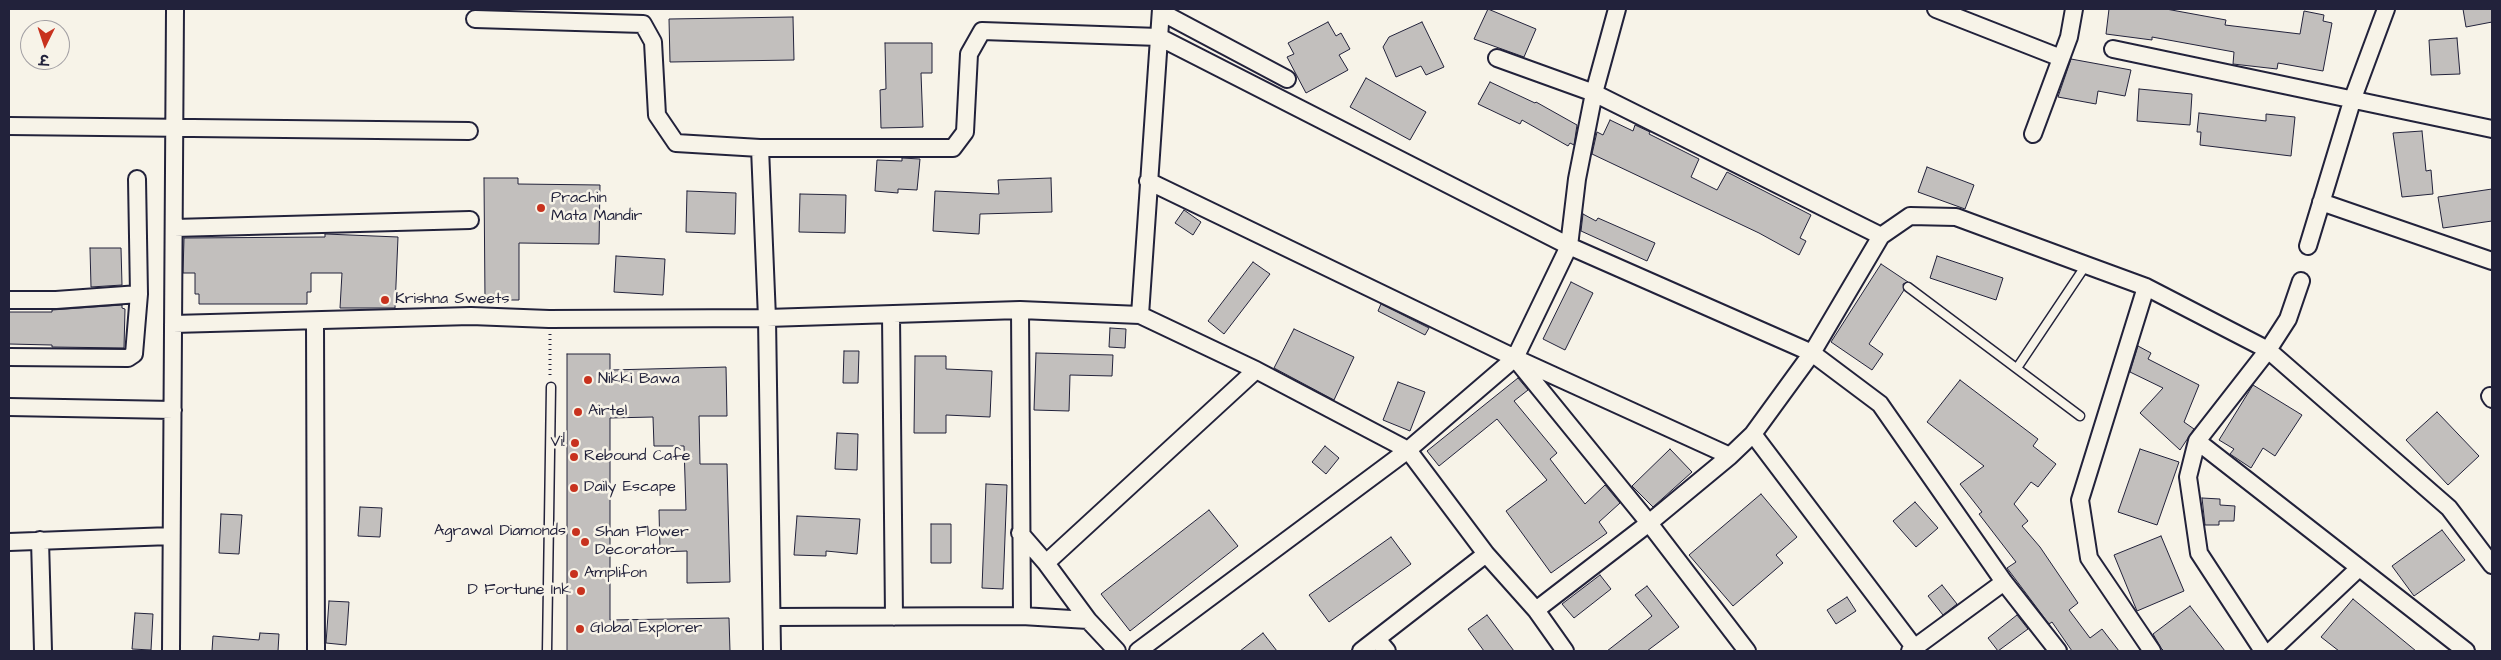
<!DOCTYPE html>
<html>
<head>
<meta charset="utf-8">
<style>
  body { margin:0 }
  #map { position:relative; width:2501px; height:660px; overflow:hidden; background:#f7f3e8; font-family:"Architects Daughter","Playpen Sans Deva",sans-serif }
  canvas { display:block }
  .frame { position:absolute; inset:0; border:10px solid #22223b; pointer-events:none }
  .north { position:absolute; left:20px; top:20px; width:50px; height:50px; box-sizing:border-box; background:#f7f3e8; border:1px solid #a29fa3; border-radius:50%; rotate:184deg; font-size:14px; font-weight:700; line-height:20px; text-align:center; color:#22223b }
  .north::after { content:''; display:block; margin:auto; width:18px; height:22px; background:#c8321e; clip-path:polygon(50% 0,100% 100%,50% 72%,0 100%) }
</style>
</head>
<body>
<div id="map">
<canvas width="2501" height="660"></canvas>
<div class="frame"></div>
<div class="north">उ</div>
</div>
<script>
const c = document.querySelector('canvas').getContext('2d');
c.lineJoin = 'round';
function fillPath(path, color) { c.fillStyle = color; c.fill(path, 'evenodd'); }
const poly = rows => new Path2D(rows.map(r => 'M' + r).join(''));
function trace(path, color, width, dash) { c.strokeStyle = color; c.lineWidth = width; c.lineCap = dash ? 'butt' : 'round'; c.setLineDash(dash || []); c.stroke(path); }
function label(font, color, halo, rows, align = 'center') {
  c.font = font + ' "Architects Daughter",sans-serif'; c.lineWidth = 5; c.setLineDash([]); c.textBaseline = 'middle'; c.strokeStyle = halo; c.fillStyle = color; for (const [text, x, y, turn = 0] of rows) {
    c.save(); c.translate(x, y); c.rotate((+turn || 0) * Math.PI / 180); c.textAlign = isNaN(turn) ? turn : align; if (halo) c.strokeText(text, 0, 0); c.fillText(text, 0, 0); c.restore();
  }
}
const building = poly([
  [1488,9,1536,29,1524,57,1474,39,1488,9],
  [2109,9,2166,9,2226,20,2225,25,2300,34,2304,11,2324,15,2323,21,2332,23,2323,71,2278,63,2277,69,2233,64,2234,52,2152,37,2152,40,2106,34,2109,9],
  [2463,9,2492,9,2492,22,2466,27,2463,9],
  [793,17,794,60,670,62,669,19,793,17],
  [1328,22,1336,36,1341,33,1350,49,1339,55,1348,70,1306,93,1287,57,1294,54,1288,43,1328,22],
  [1422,22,1444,67,1426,75,1421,66,1396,77,1383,47,1389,37,1422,22],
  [2457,38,2460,74,2431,75,2429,40,2457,38],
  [885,43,932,43,932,73,921,73,923,127,881,128,880,90,886,89,885,43],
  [2071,59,2131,70,2125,96,2098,91,2096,104,2058,97,2071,59],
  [1366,78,1426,112,1410,140,1350,107,1366,78],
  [1490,82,1535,103,1536,102,1577,125,1574,145,1570,143,1568,146,1522,120,1520,124,1478,104,1490,82],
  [2139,89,2192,94,2190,125,2137,121,2139,89],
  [2199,113,2266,121,2266,114,2295,117,2291,156,2200,145,2201,132,2197,132,2199,113],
  [1610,120,1633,131,1635,125,1650,132,1649,134,1699,159,1691,177,1717,190,1727,172,1811,215,1800,238,1806,241,1799,255,1759,233,1592,154,1597,132,1603,135,1610,120],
  [2422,131,2426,171,2431,170,2433,194,2402,197,2393,133,2422,131],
  [902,158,920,159,917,190,898,189,898,193,875,191,877,160,902,161,902,158],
  [1927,167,1974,185,1965,209,1918,192,1927,167],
  [484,178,518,178,518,184,600,185,599,244,519,243,519,300,485,300,484,178],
  [1051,178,1052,212,980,214,979,234,933,231,935,191,999,194,998,180,1051,178],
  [2492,189,2492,221,2443,228,2438,197,2492,189],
  [687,191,736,193,735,234,686,232,687,191],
  [800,194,846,195,845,233,799,232,800,194],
  [1184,210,1201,222,1193,235,1175,223,1184,210],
  [1583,214,1596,221,1598,218,1655,243,1647,261,1581,231,1583,214],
  [325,234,398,237,395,308,340,308,342,273,311,273,311,292,307,292,307,304,199,304,199,294,195,294,195,273,183,273,184,238,325,237,325,234],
  [90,248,121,248,122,285,91,287,90,248],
  [616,256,665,259,663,295,614,292,616,256],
  [1937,256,2003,278,1996,300,1930,278,1937,256],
  [1253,262,1270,274,1224,334,1208,321,1253,262],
  [1881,264,1908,282,1903,284,1904,290,1869,344,1883,354,1872,370,1831,342,1881,264],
  [1571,282,1593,293,1565,350,1543,339,1571,282],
  [1381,304,1429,328,1425,335,1378,311,1381,304],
  [122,305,122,308,125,309,124,348,52,347,52,345,9,344,9,312,52,312,52,310,122,305],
  [1110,328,1126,329,1125,348,1109,347,1110,328],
  [1294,329,1354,357,1334,400,1274,368,1294,329],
  [2138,346,2151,353,2148,359,2199,385,2184,422,2194,429,2180,450,2140,413,2163,388,2130,372,2138,346],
  [844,351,859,351,858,383,843,383,844,351],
  [1036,353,1113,355,1112,376,1070,375,1069,411,1034,410,1036,353],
  [567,354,610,354,610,370,726,367,727,416,699,416,700,464,727,464,730,582,687,583,687,551,660,552,659,510,686,510,684,446,654,446,653,417,610,418,610,620,729,618,730,651,567,651,567,354],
  [915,356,946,356,946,369,992,371,990,417,946,415,946,433,914,433,915,356],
  [1518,378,1528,390,1514,401,1557,453,1550,459,1585,504,1605,485,1620,503,1599,522,1607,533,1551,573,1506,511,1547,480,1497,419,1439,466,1427,451,1518,378],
  [1960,380,2038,439,2033,446,2056,464,2038,487,2031,482,2014,504,2028,521,2022,526,2040,547,2078,603,2069,610,2090,638,2102,629,2119,651,2072,651,2052,622,2049,624,2007,568,2016,562,1979,514,1982,512,1960,484,1984,466,1927,422,1960,380],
  [1398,382,1425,392,1410,431,1383,420,1398,382],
  [2253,385,2302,415,2275,456,2263,448,2251,468,2230,454,2234,449,2219,440,2253,385],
  [2437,412,2479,456,2448,485,2406,440,2437,412],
  [837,433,858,434,857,470,835,469,837,433],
  [1325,446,1339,458,1326,474,1312,462,1325,446],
  [1670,449,1692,472,1653,507,1632,486,1670,449],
  [2140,449,2179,462,2157,525,2118,512,2140,449],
  [986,484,1007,485,1003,589,982,588,986,484],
  [1761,494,1797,537,1776,555,1783,563,1733,606,1689,555,1761,494],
  [2202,498,2220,499,2220,505,2235,506,2234,521,2219,521,2219,525,2205,525,2202,498],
  [1915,502,1938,528,1916,547,1893,521,1915,502],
  [360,507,382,508,380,537,358,536,360,507],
  [1209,510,1238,546,1130,631,1101,594,1209,510],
  [221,514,242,515,239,554,219,553,221,514],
  [797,516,860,519,857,554,826,551,826,556,794,555,797,516],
  [931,524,951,524,951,563,931,563,931,524],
  [2442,530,2465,560,2414,596,2392,566,2442,530],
  [2161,536,2184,591,2137,611,2114,555,2161,536],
  [1391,537,1411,564,1329,622,1309,595,1391,537],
  [1600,575,1611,589,1574,618,1562,604,1600,575],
  [1942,585,1957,604,1943,615,1928,596,1942,585],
  [1647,586,1679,627,1647,651,1607,651,1652,616,1635,595,1647,586],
  [1847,597,1856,611,1836,624,1827,610,1847,597],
  [2353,599,2416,651,2339,651,2321,637,2353,599],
  [329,601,349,602,346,645,326,643,329,601],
  [2190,606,2225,651,2164,651,2161,648,2153,634,2190,606],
  [135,613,153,614,151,650,132,649,135,613],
  [1487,615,1514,651,1484,651,1468,629,1487,615],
  [2017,615,2028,629,1998,651,1988,638,2017,615],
  [260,633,279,634,278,651,212,651,213,636,259,640,260,633],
  [1263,633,1277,651,1240,651,1263,633]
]);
fillPath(building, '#c2bfbd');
trace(building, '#22223b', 1);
const service = poly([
  [1908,287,2080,416],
  [2017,368,2086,265],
  [547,651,551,387]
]);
const minor = poly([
  [1936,9,2061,58],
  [1161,12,1287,79],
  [475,19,643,24,653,42,657,115,676,143,760,148,953,148,965,132,969,54,982,31,1159,37,1569,246,1812,353,1880,404,2004,582,2058,651],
  [2113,49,2492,129],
  [1497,58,1594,93,1881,236],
  [9,126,469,131],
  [2033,134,2069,37,2074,9],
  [760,148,767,318,772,651],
  [1148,181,1515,358,1730,456],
  [2321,202,2492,261],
  [174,228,470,220],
  [2308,246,2353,98,2386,9],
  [2146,287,2080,500,2089,558,2152,651],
  [9,300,56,300,139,294],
  [1020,310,1022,616],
  [891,315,894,617],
  [1140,315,1161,9],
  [315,321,316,651],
  [173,324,471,316,549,319,767,318,1020,310,1140,315,1256,370,1408,450,1486,554,1536,610,1565,651],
  [9,357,128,358,134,354,139,294,137,179],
  [1518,362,1649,523,1747,651],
  [2490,396,2492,399],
  [9,407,173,410],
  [1753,434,1917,651],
  [2197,441,2466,651],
  [1020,533,1046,563,1088,620,1117,651],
  [40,540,43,651],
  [9,542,171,536],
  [1046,563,1256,370],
  [1536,610,1649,523,1730,456,1753,434,1812,353,1881,236,1910,216,1956,217,2086,265,2146,287,2268,350,2449,508,2492,565],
  [772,617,1022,616,1088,620],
  [1377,639,1387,651],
  [171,651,175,9],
  [1138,651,1408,450,1515,358,1569,246,1577,179,1594,93,1617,9],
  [1361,651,1486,554],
  [1910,651,2004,582],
  [2263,651,2199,553,2188,477,2197,441,2268,350,2288,319,2301,281],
  [2271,651,2359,568]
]);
trace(service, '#22223b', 11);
trace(minor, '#22223b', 20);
trace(poly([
  [550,334,550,375]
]), '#22223b', 3, [1, 4]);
trace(service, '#f7f3e8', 8);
trace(minor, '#f7f3e8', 16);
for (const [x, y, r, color] of [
  [541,208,5,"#c8321e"],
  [385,300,5,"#c8321e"],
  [588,380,5,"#c8321e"],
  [578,412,5,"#c8321e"],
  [575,443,5,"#c8321e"],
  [574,457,5,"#c8321e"],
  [574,488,5,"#c8321e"],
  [576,532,5,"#c8321e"],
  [585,542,5,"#c8321e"],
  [574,574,5,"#c8321e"],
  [581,591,5,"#c8321e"],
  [580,629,5,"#c8321e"]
]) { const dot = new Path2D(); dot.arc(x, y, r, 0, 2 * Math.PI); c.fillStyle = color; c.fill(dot); trace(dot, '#f7f3e8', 2); }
label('16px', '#22223b', '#f7f3e8', [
  ["Prachin",551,199],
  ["Mata Mandir",551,217],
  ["Krishna Sweets",395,300],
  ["Nikki Bawa",598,380],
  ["Airtel",588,412],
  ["Vi!",565,443,"right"],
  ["Rebound Cafe",584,457],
  ["Daily Escape",584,488],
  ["Agrawal Diamonds",566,532,"right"],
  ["Shan Flower",595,533],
  ["Decorator",595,551],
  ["Amplifon",584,574],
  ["D Fortune Ink",571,591,"right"],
  ["Global Explorer",590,629]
], 'left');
</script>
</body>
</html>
